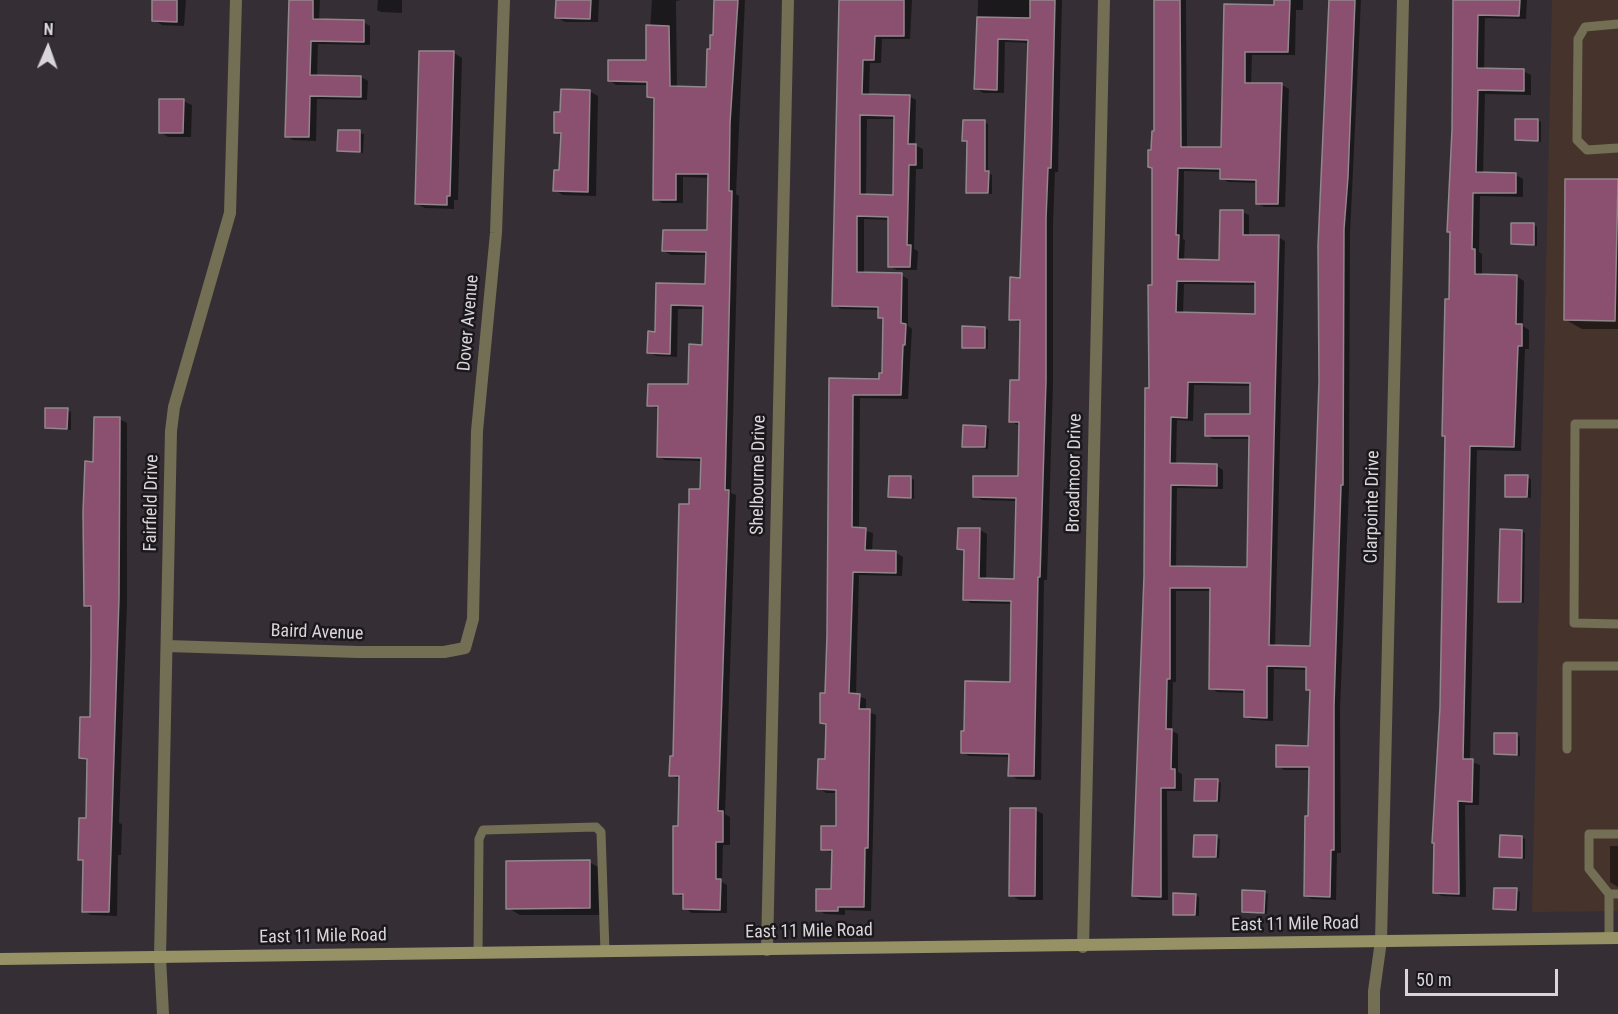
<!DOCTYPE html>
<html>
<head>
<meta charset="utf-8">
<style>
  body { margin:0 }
  #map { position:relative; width:1618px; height:1014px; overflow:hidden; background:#352f35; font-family:"Roboto Condensed",sans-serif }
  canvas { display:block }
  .north { position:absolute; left:18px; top:18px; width:60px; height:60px; -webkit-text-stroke:4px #1b181b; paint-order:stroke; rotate:2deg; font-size:16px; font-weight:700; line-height:24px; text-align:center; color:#d9d5d9 }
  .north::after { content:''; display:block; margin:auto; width:21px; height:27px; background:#d9d5d9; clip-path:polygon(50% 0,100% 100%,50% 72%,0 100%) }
  .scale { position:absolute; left:1405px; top:969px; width:153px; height:27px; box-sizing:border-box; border:3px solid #d9d5d9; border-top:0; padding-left:8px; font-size:18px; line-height:21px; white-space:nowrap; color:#d9d5d9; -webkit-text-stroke:4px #1b181b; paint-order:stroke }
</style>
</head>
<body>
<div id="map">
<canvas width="1618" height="1014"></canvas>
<div class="north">N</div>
<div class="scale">50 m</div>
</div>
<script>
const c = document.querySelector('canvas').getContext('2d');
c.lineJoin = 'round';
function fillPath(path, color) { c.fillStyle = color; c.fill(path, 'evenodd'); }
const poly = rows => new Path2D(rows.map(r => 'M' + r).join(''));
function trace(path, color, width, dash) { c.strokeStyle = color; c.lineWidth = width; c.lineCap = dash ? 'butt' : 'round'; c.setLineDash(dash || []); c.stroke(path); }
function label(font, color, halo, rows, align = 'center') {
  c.font = font + ' "Roboto Condensed",sans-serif'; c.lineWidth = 5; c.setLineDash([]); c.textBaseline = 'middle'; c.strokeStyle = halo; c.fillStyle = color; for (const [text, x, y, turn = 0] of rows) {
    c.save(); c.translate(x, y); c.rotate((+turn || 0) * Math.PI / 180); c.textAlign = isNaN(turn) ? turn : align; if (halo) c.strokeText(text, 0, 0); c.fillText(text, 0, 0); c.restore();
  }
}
fillPath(poly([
  [1552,0,1618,0,1618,911,1532,912]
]), '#46342c');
fillPath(poly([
  [154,0,186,0,184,26,162,25,154,20],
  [289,0,320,0,319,21,363,22,370,26,370,45,318,44,317,76,361,77,368,81,367,100,317,99,316,141,293,140,286,136],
  [378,0,402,0,402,13,381,12,377,10],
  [557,0,599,0,598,22,565,22,557,17],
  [652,0,681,0,676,1,677,88,707,89,714,37,716,0,745,0,736,194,739,196,731,493,736,495,725,814,730,817,730,845,723,845,722,882,727,885,727,913,692,913,684,908,684,897,674,893,681,780,671,776,674,758,690,506,702,490,702,461,665,460,658,456,659,409,649,405,690,386,704,346,705,309,678,309,677,357,656,356,649,352,656,333,657,285,707,286,707,255,671,255,664,251,708,231,709,178,683,177,683,203,662,203,654,199,655,101,648,97,648,85,616,85,609,80,648,62],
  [838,0,912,0,910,39,882,39,881,63,870,63,869,95,909,96,916,100,915,145,923,149,923,169,916,169,914,249,918,251,917,270,897,270,889,266,890,220,864,219,864,274,901,275,908,279,908,326,912,329,908,399,860,398,859,529,873,533,872,552,896,553,903,557,902,576,859,575,856,695,866,699,866,711,876,715,871,911,845,910,845,915,825,914,818,910,833,891,833,853,822,849,837,828,838,793,826,793,819,788,827,760,827,726,821,723,826,695,831,380,880,381,884,375,884,320,880,317,880,310,841,309,834,305],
  [867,119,895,119,895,197,866,196],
  [978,0,1062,0,1058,172,1055,172,1053,224,1053,385,1047,580,1044,580,1041,780,1017,779,1010,775,1010,757,969,756,962,752,966,733,1011,683,1013,604,971,603,964,599,965,552,959,549,959,529,980,530,987,534,986,580,1016,581,1017,501,982,500,975,496,1020,478,1020,426,1010,421,1021,381,1021,323,1011,319,1021,279,1030,43,1005,42,1004,93,983,93,976,88],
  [1156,0,1186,0,1187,148,1223,149,1226,6,1275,7,1276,0,1303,0,1303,10,1296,10,1295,55,1252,55,1251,84,1282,85,1289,89,1285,207,1264,207,1257,203,1258,183,1228,182,1222,178,1222,172,1184,171,1183,239,1185,240,1184,261,1221,261,1242,212,1249,215,1249,236,1278,237,1285,241,1275,646,1311,647,1330,0,1361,0,1350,234,1349,488,1340,710,1341,853,1337,853,1336,900,1312,899,1306,896,1310,770,1284,770,1278,766,1310,747,1311,692,1307,689,1308,670,1274,669,1273,721,1252,720,1245,716,1246,693,1217,692,1211,688,1212,591,1176,591,1176,682,1173,682,1172,731,1178,734,1178,772,1182,774,1182,791,1167,791,1168,900,1141,900,1134,896,1153,287,1154,169,1149,167,1156,133],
  [1184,284,1257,285,1256,315,1183,314],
  [1194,385,1252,386,1251,416,1206,435,1213,439,1251,439,1248,569,1176,567,1177,488,1223,489,1223,470,1217,466,1176,465,1177,420,1193,421],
  [1454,0,1527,0,1526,19,1485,18,1484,70,1523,71,1531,75,1531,95,1485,94,1483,174,1516,175,1523,179,1523,197,1480,196,1479,252,1482,254,1482,276,1516,276,1524,281,1523,326,1529,330,1529,349,1525,349,1521,451,1477,450,1470,761,1480,765,1479,805,1465,805,1466,897,1442,896,1435,892,1447,437,1443,435,1450,300],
  [421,53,454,53,462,58,458,200,454,200,454,209,425,208,417,204],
  [589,91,598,96,596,196,563,195,555,190,561,172,562,136,555,132,561,114],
  [183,101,192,105,191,137,168,137,160,132],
  [1538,120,1541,122,1541,142,1516,139],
  [985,122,988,124,988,172,992,175,992,194,971,194,967,192,968,143,964,140],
  [339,131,364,134,363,153,339,150],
  [1567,180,1618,181,1618,329,1582,329,1566,320],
  [1534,225,1537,227,1537,246,1512,244],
  [985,328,988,330,988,349,963,347],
  [67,410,71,412,71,430,46,427],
  [119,419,127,423,127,603,119,823,122,824,121,855,118,855,117,916,91,915,83,911,85,862,80,859,87,819,88,762,81,758,91,718,92,610,85,605,94,463],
  [985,427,989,429,988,449,964,446],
  [1527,477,1531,479,1531,498,1506,496],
  [911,478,914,480,914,499,890,496],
  [1522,531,1525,533,1524,603,1503,603,1500,601],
  [1517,735,1520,737,1520,756,1495,754],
  [1217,781,1221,783,1220,802,1196,800],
  [1035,810,1043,814,1043,900,1019,900,1011,895],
  [1216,837,1220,839,1219,858,1195,856],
  [1522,837,1525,839,1525,859,1501,856],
  [1610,846,1618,846,1618,887,1610,882],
  [589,862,602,869,602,915,520,915,508,908],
  [1516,890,1520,892,1519,911,1495,909],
  [1264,892,1268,894,1267,914,1243,911],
  [1195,895,1199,897,1199,916,1174,914]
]), '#0007');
const building = poly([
  [152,0,177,0,177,22,152,21,152,0],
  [289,0,313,0,313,19,364,20,364,42,311,41,310,75,361,76,361,97,310,96,309,137,285,137,289,0],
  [556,0,591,0,590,19,555,18,556,0],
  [714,0,738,0,730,123,729,191,732,191,725,490,729,490,718,811,723,811,723,842,716,842,716,879,721,879,720,910,683,909,683,894,673,894,673,826,678,826,679,776,669,776,670,756,673,756,679,504,689,504,689,489,700,489,701,458,657,457,658,406,647,406,648,384,688,384,689,344,702,345,703,306,671,305,670,354,647,353,648,331,655,332,656,283,705,284,706,252,662,251,663,230,707,230,708,174,676,174,676,200,653,200,654,98,647,97,647,82,608,81,608,60,646,60,646,25,669,26,670,86,706,87,707,49,710,49,710,35,713,35,714,0],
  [839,0,904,0,904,36,875,36,874,60,863,60,862,94,910,95,908,144,916,144,916,165,909,165,907,245,911,245,910,267,888,267,888,217,857,216,857,272,902,273,901,323,906,324,905,345,903,345,901,395,853,395,852,527,866,528,865,550,896,551,896,573,853,572,849,693,860,694,859,709,870,709,868,848,865,848,864,907,838,907,838,911,816,911,816,889,831,889,832,850,821,850,821,826,836,826,836,790,817,789,818,759,825,759,826,724,820,723,820,693,825,693,827,635,829,378,879,379,879,373,882,373,883,318,878,318,878,307,832,306,839,0],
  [860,115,894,116,893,195,860,194,860,115],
  [1030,0,1055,0,1051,168,1048,168,1046,219,1046,381,1040,577,1038,577,1034,776,1008,776,1009,754,961,753,961,731,964,731,965,681,1010,682,1011,601,963,600,964,550,957,549,958,528,980,528,979,578,1014,579,1016,498,973,497,973,476,1018,476,1019,422,1009,422,1010,380,1019,380,1020,320,1009,320,1010,277,1020,278,1028,40,998,39,997,90,974,89,975,68,977,17,1030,18,1030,0],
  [1154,0,1180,0,1181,147,1221,147,1224,4,1274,5,1274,0,1290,0,1288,52,1245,52,1245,83,1282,83,1278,204,1256,204,1256,180,1220,179,1220,169,1178,168,1176,235,1179,235,1178,259,1219,260,1220,210,1243,210,1243,235,1279,235,1269,645,1310,646,1319,381,1318,246,1329,0,1355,0,1348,177,1344,229,1343,485,1341,485,1334,706,1334,850,1331,850,1330,897,1304,896,1305,816,1308,816,1309,767,1276,767,1276,745,1308,746,1310,690,1306,690,1306,667,1267,666,1267,718,1244,717,1244,690,1209,689,1210,588,1170,588,1170,679,1167,679,1166,729,1172,729,1171,769,1175,769,1175,788,1161,788,1161,897,1132,896,1144,576,1145,388,1149,388,1148,285,1152,285,1152,168,1148,167,1148,150,1151,150,1152,131,1154,131,1154,0],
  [1177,281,1255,282,1255,314,1176,312,1177,281],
  [1188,382,1250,383,1250,414,1205,414,1205,436,1249,436,1247,567,1170,566,1171,485,1217,486,1217,464,1170,463,1171,417,1187,418,1188,382],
  [1453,0,1520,0,1519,16,1478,15,1477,68,1524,69,1524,91,1478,90,1476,172,1516,173,1516,193,1473,193,1472,249,1475,249,1475,274,1517,275,1516,324,1522,324,1522,346,1518,346,1514,447,1470,446,1463,759,1473,759,1472,802,1458,801,1459,894,1433,893,1434,843,1432,843,1440,707,1445,436,1442,436,1445,299,1449,299,1450,232,1447,232,1452,130,1453,0],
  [419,51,454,51,450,196,447,196,447,205,415,204,419,51],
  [561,89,590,90,588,192,553,191,554,170,559,170,561,133,554,133,554,112,560,112,561,89],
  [159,99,184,99,183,133,159,133,159,99],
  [1515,119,1538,119,1538,141,1515,140,1515,119],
  [963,120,985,120,985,171,989,171,988,193,966,193,967,141,962,141,963,120],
  [338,130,360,130,360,152,337,151,338,130],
  [1565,179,1618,179,1615,321,1564,320,1565,179],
  [1511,223,1534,223,1534,245,1511,244,1511,223],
  [962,326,985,327,985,348,962,348,962,326],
  [45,408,68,408,67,429,45,428,45,408],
  [94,417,120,417,119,598,109,912,82,912,83,860,78,860,79,818,86,818,87,759,79,758,80,717,90,717,91,656,91,606,84,606,83,512,85,461,93,462,94,417],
  [963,425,986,426,985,447,962,447,963,425],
  [1505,475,1528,475,1527,497,1505,497,1505,475],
  [889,476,911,476,911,498,888,497,889,476],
  [1500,529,1522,530,1521,602,1498,602,1500,529],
  [1494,733,1517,733,1517,755,1494,754,1494,733],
  [1195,779,1218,779,1217,801,1194,801,1195,779],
  [1010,808,1036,808,1035,896,1009,896,1010,808],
  [1194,835,1217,835,1216,857,1193,857,1194,835],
  [1500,835,1522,836,1522,858,1499,857,1500,835],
  [590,860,590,908,506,909,506,861,590,860],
  [1494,888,1517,888,1516,910,1493,909,1494,888],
  [1242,890,1265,891,1264,913,1242,912,1242,890],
  [1173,893,1196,894,1195,915,1173,915,1173,893]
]);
fillPath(building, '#8b506f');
trace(building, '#92878c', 1.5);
trace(poly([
  [1618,24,1585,27,1578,39,1577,140,1587,150,1618,148],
  [1618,424,1575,424,1574,623,1618,624],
  [1567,749,1567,666,1618,666],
  [1609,894,1589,869,1589,834,1618,834],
  [1609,938,1609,894,1618,894],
  [478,953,479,839,483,830,596,827,601,832,605,952]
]), '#726f54', 9);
trace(poly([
  [167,646,358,652,444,652,465,648,473,619,477,431,496,233,504,0],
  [1083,947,1104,0],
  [767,950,788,0],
  [163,1014,160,957,171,431,174,407,230,213,236,0],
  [1374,1014,1374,991,1381,941,1403,0]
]), '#726f54', 12);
trace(poly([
  [0,959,1618,938]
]), '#969266', 12);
label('18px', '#d9d5d9', '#1b181b', [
  ["Dover Avenue",469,323,-85],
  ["Broadmoor Drive",1075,473,-89],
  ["Shelbourne Drive",759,475,-89],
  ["Fairfield Drive",152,503,-89],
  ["Clarpointe Drive",1373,507,-89],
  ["Baird Avenue",317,633,2],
  ["East 11 Mile Road",1295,925,-1],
  ["East 11 Mile Road",809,932,-1],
  ["East 11 Mile Road",323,937,-1]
]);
</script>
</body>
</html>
